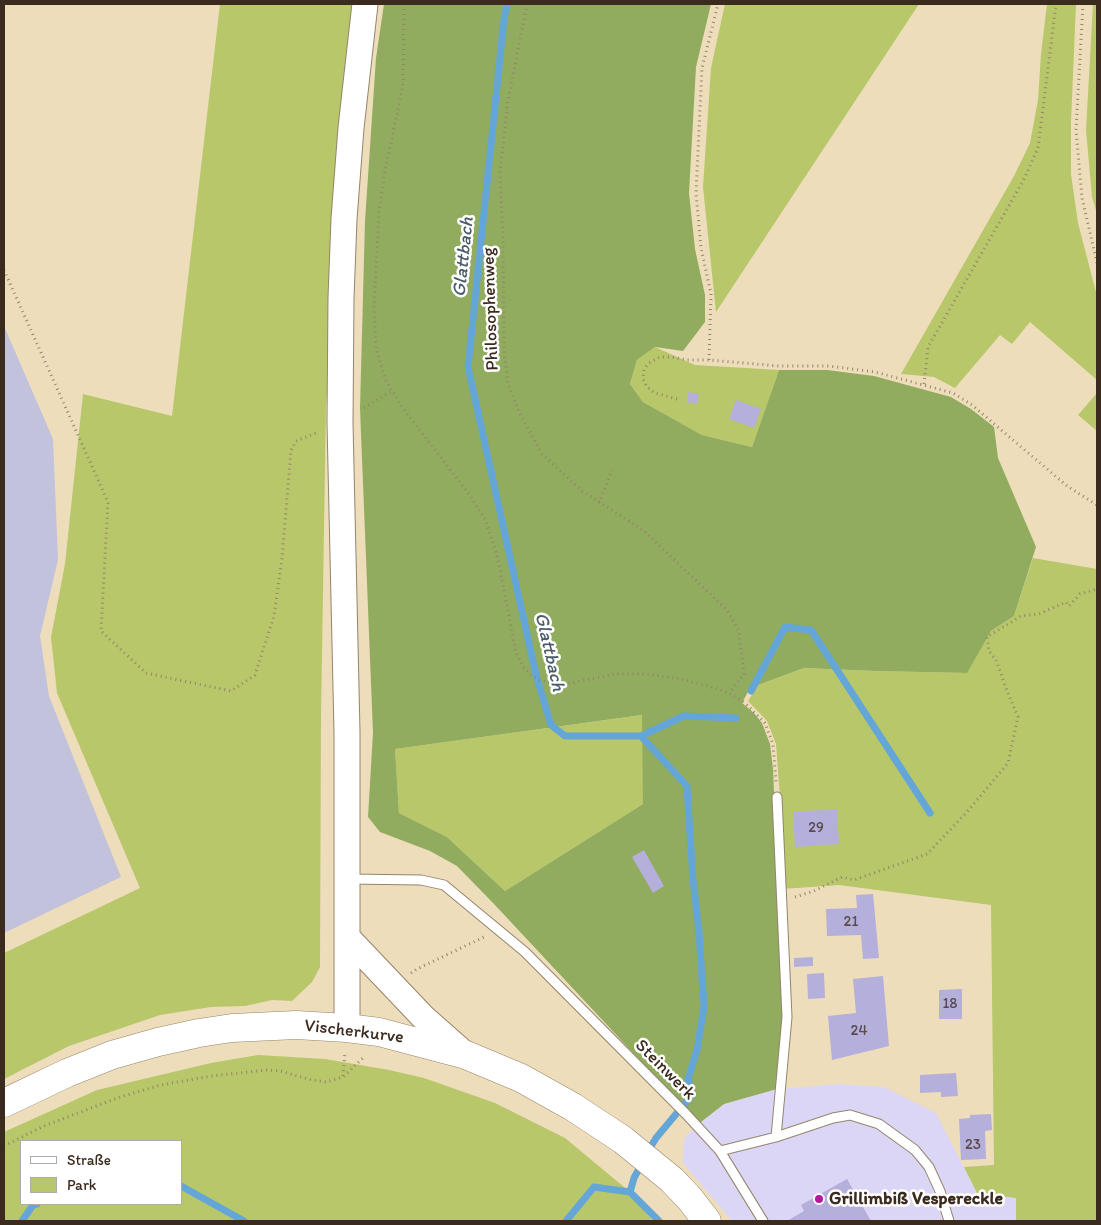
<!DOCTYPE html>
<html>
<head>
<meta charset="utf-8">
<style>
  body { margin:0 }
  #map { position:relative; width:1101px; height:1225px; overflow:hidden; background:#edb; font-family:Itim,sans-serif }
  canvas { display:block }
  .frame { position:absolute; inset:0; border:5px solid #3b2a1e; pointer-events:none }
  .legend { position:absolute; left:20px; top:1140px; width:162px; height:65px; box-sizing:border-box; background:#fff; border:1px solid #b1aaa5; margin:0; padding:6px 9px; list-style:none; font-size:15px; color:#3b2a1e }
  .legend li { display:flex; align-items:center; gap:10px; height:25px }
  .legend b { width:25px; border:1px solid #b1aaa5 }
</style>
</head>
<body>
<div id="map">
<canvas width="1101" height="1225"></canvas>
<div class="frame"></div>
<ul class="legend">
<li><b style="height:6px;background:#fff"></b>Straße</li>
<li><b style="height:14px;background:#b7c76a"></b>Park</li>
</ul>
</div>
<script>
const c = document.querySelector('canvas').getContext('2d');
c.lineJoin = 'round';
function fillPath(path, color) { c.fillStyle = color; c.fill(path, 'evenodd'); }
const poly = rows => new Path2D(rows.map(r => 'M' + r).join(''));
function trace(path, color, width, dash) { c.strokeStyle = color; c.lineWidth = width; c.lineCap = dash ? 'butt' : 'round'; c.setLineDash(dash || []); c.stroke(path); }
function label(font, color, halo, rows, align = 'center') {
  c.font = font + ' Itim,sans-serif'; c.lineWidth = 5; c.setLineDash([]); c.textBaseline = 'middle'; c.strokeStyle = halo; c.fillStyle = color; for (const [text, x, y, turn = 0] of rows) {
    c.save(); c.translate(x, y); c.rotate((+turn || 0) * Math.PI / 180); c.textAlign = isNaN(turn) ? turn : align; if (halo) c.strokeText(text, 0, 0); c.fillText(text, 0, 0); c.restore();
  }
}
fillPath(poly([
  [838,1084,884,1087,936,1113,977,1193,1016,1198,1016,1221,732,1221,683,1163,684,1139,696,1126,724,1104,777,1089]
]), '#dcd6f6');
fillPath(poly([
  [4,326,53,439,58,560,40,636,49,696,121,877,4,933]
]), '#c2c2dc');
fillPath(poly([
  [220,4,355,4,348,63,326,406,321,715,320,967,312,982,292,1001,272,1000,245,1006,211,1007,160,1015,69,1046,4,1079,4,953,140,888,57,693,51,637,65,564,83,394,172,416],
  [725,4,919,4,716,312,703,187,711,68],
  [1047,4,1076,4,1071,122,1071,174,1078,223,1097,296,1097,380,1030,322,1012,344,1000,335,955,388,934,377,901,374,1014,176,1030,143,1038,100,1041,54],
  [1093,4,1097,4,1097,214,1092,197,1086,130],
  [655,347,695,365,779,370,752,447,702,435,643,402,630,384,637,360],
  [1097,393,1097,431,1078,415],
  [1033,558,1097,569,1097,1221,1016,1221,1016,1198,977,1193,964,1167,994,1165,991,905,839,885,782,889,780,797,776,744,767,721,748,701,753,693,750,688,804,668,875,671,966,673,991,631,1014,616],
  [643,715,643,804,505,891,447,837,399,813,395,749],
  [258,1055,325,1059,389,1070,424,1078,495,1103,565,1138,630,1192,653,1221,4,1221,4,1132,97,1090,211,1063],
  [21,1141,181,1141,181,1204,21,1204]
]), '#b7c76a');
fillPath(poly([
  [384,4,711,4,696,67,689,193,695,249,705,295,705,322,683,351,655,347,637,360,630,384,643,402,702,435,752,447,779,370,827,370,874,376,951,397,971,409,994,427,998,458,1036,547,1014,616,991,631,967,673,875,671,804,668,750,688,742,703,753,712,762,723,770,744,773,769,784,1020,777,1089,724,1104,696,1126,664,1086,495,905,457,866,430,851,380,832,368,817,373,733,360,408,365,221,376,58],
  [642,715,643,804,505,891,447,837,399,813,395,749]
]), '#91ac5e');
trace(poly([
  [507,4,504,19,468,367,536,675,551,725,565,736,641,736,687,786,693,880,699,932,704,1007,697,1050,688,1079,692,1095,656,1138,647,1153],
  [751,691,785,627,811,630,930,813],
  [641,736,684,716,736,718],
  [181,1186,244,1221],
  [630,1192,634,1178,642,1163],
  [22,1221,33,1205,37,1204],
  [566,1221,594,1187,630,1192,659,1221]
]), '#64a6d8', 7);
fillPath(poly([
  [688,392,699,394,697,404,687,402],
  [736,400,761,409,754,428,729,419],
  [837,809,839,844,795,847,793,812],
  [644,850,664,886,653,893,632,857],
  [873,894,879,958,863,959,861,935,827,936,826,909,857,908,856,895],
  [813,957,813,966,794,967,794,958],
  [824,973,825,998,808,999,807,974],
  [883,976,889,1046,832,1060,828,1016,856,1013,853,979],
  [962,989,962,1019,939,1019,939,990],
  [956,1073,958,1096,941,1097,941,1092,920,1093,920,1075],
  [991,1114,992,1130,985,1131,986,1159,961,1160,959,1119,970,1118,970,1115],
  [847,1179,871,1221,787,1221,804,1211,801,1205]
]), '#b5afdb');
const lane = poly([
  [348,879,421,880,444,885,525,952,686,1114,720,1151,776,1137,833,1118,850,1115,879,1124,915,1150,929,1167,940,1191,949,1221],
  [776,1137,787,1017,777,797],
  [720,1151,763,1221]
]);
const secondary = poly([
  [347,937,423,1017,466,1055],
  [347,1028,347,732,340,423,341,298,344,219,351,128,365,4]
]);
const primary = poly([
  [4,1103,67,1073,112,1055,158,1042,199,1033,232,1028,296,1025,347,1028,379,1032,466,1055,521,1078,573,1107,623,1140,672,1180,690,1199,707,1221]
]);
trace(lane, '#94846c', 11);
trace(secondary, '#94846c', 27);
trace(primary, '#94846c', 29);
trace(poly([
  [404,4,403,85,384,176,379,212,374,306,376,348,385,379,402,407,469,494,485,519,498,559,516,653,524,668,531,675,539,680,551,683,572,683,614,674,646,674,681,679,715,688,729,693,745,703,765,723,773,744,776,782],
  [527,4,508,101,500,173,503,240,504,349,508,384,520,414,542,454,582,491,643,530,727,610,739,631,744,674,729,693],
  [1083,4,1076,130,1082,198,1097,263],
  [4,270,108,502,101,631,146,673,231,691,255,675,274,616,282,558,291,450,296,441,316,433],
  [709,360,711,294,701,248,696,193,702,68,718,4],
  [924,384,928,347,1023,181,1038,148,1056,4],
  [677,399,655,393,647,387,643,379,644,369,649,363,660,357,671,357,687,360,709,360,779,366,829,366,875,372,953,393,972,405,1067,486,1097,505],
  [364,408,392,391],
  [599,503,612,470],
  [795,897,814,891,842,877,854,880,927,854,967,812,1008,763,1018,717,1007,691,996,660,989,651,987,637,1021,616,1039,614,1066,602,1069,606,1080,594,1097,589],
  [411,973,417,969,484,937],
  [343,1076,345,1052],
  [4,1146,44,1126,120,1097,161,1085,211,1076,267,1070,280,1071,312,1080,326,1082,343,1077,365,1056]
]), '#94846c', 3, [1, 4]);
trace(lane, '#fff', 9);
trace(secondary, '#fff', 25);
trace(primary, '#fff', 28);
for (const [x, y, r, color] of [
  [819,1199,5,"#b5179e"]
]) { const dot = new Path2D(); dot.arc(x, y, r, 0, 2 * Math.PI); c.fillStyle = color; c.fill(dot); trace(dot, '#fff', 2); }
label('15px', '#5a4b4d', null, [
  ["29",816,828],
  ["21",851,922],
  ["18",950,1004],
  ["24",859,1031],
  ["23",973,1145]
]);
label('18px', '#3b2a1e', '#fff', [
  ["Philosophenweg",491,309,-92],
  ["Vischerkurve",354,1032,7],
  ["Steinwerk",665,1070,45]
]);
label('bold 18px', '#3b2a1e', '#fff', [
  ["Grillimbiß Vespereckle",829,1199]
], 'left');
label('italic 19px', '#4b5c68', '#fff', [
  ["Glattbach",464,257,-84],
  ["Glattbach",549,652,77]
]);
</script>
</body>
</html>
